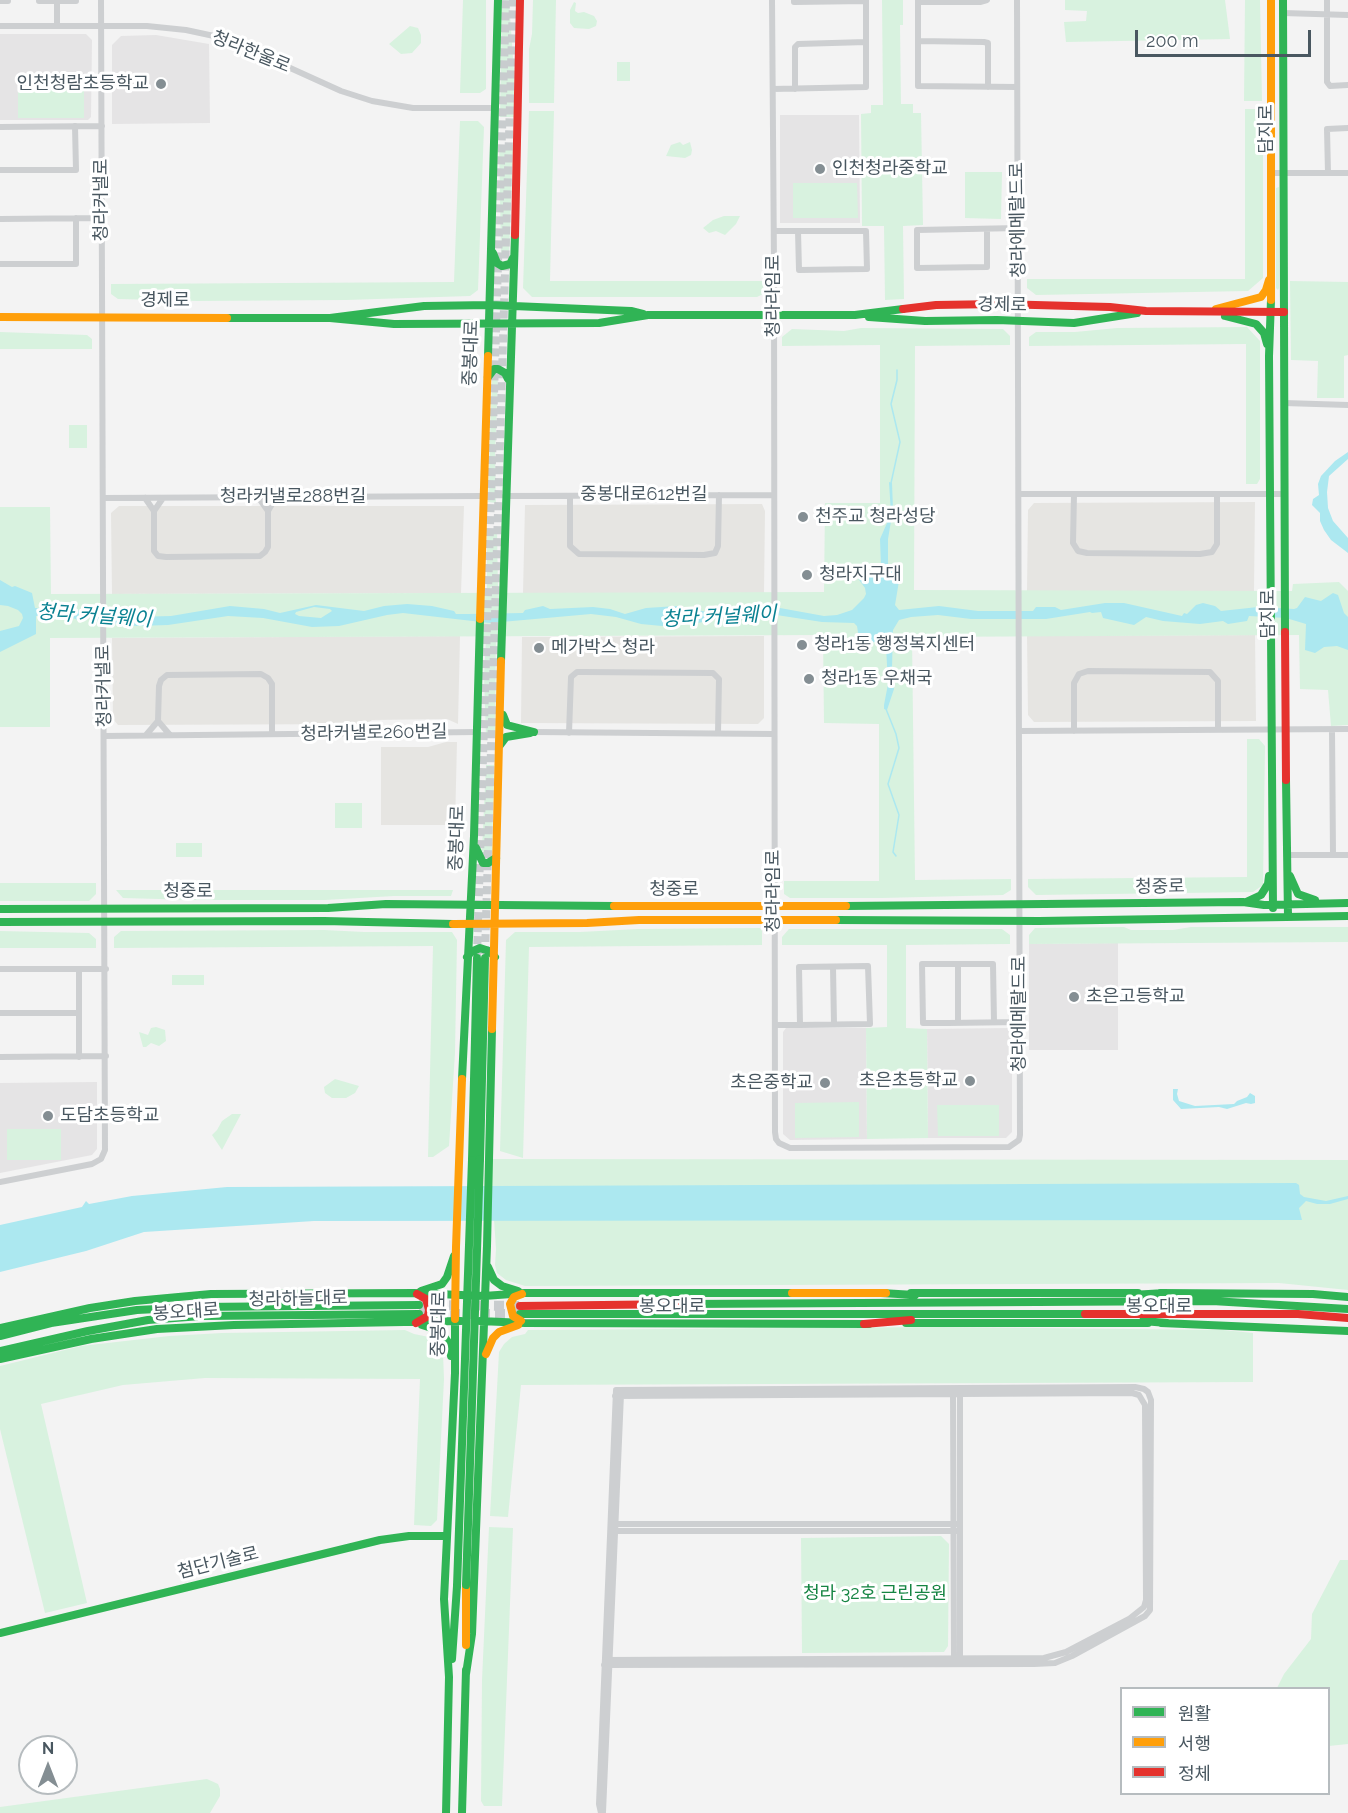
<!DOCTYPE html>
<html>
<head>
<meta charset="utf-8">
<style>
  body { margin:0 }
  #map { position:relative; width:1348px; height:1813px; overflow:hidden; background:#f3f3f3; font-family:Raleway,"Noto Sans KR",sans-serif }
  canvas { display:block }
  .legend { position:absolute; left:1120px; top:1687px; width:210px; height:108px; box-sizing:border-box; background:#fff; border:2px solid #b6bcbf; margin:0; padding:8px 10px; list-style:none; font-size:18px; color:#495760 }
  .legend li { display:flex; align-items:center; gap:12px; height:30px }
  .legend b { width:30px; border:2px solid #b6bcbf }
  .north { position:absolute; left:18px; top:1735px; width:60px; height:60px; box-sizing:border-box; background:#fff; border:2px solid #b6bcbf; border-radius:50%; rotate:0deg; font-size:16px; font-weight:700; line-height:24px; text-align:center; color:#495760 }
  .north::after { content:''; display:block; margin:auto; width:21px; height:27px; background:#848e93; clip-path:polygon(50% 0,100% 100%,50% 72%,0 100%) }
  .scale { position:absolute; left:1135px; top:30px; width:176px; height:27px; box-sizing:border-box; border:3px solid #495760; border-top:0; padding-left:8px; font-size:18px; line-height:21px; white-space:nowrap; color:#495760; -webkit-text-stroke:4px #fff; paint-order:stroke }
</style>
</head>
<body>
<div id="map">
<canvas width="1348" height="1813"></canvas>
<ul class="legend">
<li><b style="height:8px;background:#30b455"></b>원활</li>
<li><b style="height:8px;background:#ff9f0a"></b>서행</li>
<li><b style="height:8px;background:#e5322d"></b>정체</li>
</ul>
<div class="north">N</div>
<div class="scale">200 m</div>
</div>
<script>
const c = document.querySelector('canvas').getContext('2d');
c.lineJoin = 'round';
function fillPath(path, color) { c.fillStyle = color; c.fill(path, 'evenodd'); }
const poly = rows => new Path2D(rows.map(r => 'M' + r).join(''));
function trace(path, color, width, dash) { c.strokeStyle = color; c.lineWidth = width; c.lineCap = dash ? 'butt' : 'round'; c.setLineDash(dash || []); c.stroke(path); }
function label(font, color, halo, rows, align = 'center') {
  c.font = font + ' Raleway,"Noto Sans KR",sans-serif'; c.lineWidth = 6; c.setLineDash([]); c.textBaseline = 'middle'; c.strokeStyle = halo; c.fillStyle = color; for (const [text, x, y, turn = 0] of rows) {
    c.save(); c.translate(x, y); c.rotate((+turn || 0) * Math.PI / 180); c.textAlign = isNaN(turn) ? turn : align; if (halo) c.strokeText(text, 0, 0); c.fillText(text, 0, 0); c.restore();
  }
}
fillPath(poly([
  [1255,502,1254,591,1027,591,1028,510,1034,503],
  [762,504,765,511,764,593,523,593,525,505],
  [119,506,464,506,461,593,112,594,111,513],
  [1255,635,1256,721,1034,722,1028,715,1027,636],
  [460,636,458,724,447,719,372,720,367,724,118,725,113,719,112,638],
  [764,636,764,718,758,724,521,723,522,637],
  [446,742,457,742,455,825,381,825,381,747,428,747]
]), '#e6e5e2');
fillPath(poly([
  [0,34,86,34,92,40,91,117,88,120,0,120],
  [156,35,209,44,210,123,112,124,112,45,121,36],
  [780,115,859,115,860,223,780,223],
  [1118,943,1118,1050,1029,1050,1029,944],
  [786,1028,866,1028,867,1139,790,1140,783,1134,783,1032],
  [1009,1028,1012,1031,1012,1132,1006,1138,928,1138,927,1029],
  [97,1082,97,1149,92,1155,0,1173,0,1083]
]), '#e5e4e5');
fillPath(poly([
  [463,0,486,0,486,89,480,93,460,93],
  [502,0,509,0,515,86,514,117,500,117],
  [533,0,556,0,554,103,529,103,529,49,532,34],
  [882,0,903,0,903,25,900,25,901,104,913,104,913,113,921,113,923,225,903,226,904,299,885,300,884,226,862,226,861,114,871,113,871,105,883,105],
  [1065,0,1225,0,1230,39,1066,42,1064,22,1086,21,1087,11,1065,10],
  [1245,0,1260,0,1262,101,1244,101],
  [574,2,576,3,575,11,578,13,584,12,594,16,597,21,596,26,589,29,574,28,570,23,570,10],
  [410,26,418,28,421,35,421,43,412,53,401,54,389,44],
  [617,62,630,62,630,81,617,81],
  [18,86,84,86,84,118,18,118],
  [1245,109,1263,109,1263,278,1248,291,1036,295,1027,288,1027,279,1245,279],
  [529,111,554,111,550,281,763,281,763,294,757,297,532,297,523,288],
  [460,121,478,121,484,127,478,290,470,296,346,300,197,301,118,299,111,294,111,284,454,282],
  [680,142,683,145,690,142,692,150,691,155,685,158,666,156,671,145],
  [499,145,513,145,509,255,507,257,503,257,501,253],
  [965,172,1002,172,1001,219,965,218],
  [793,183,857,183,858,218,793,218],
  [1279,187,1279,288,1278,290,1276,288,1276,188],
  [724,216,740,216,736,224,725,235,716,231,709,233,703,228,713,220],
  [1290,281,1348,282,1348,355,1344,356,1344,398,1317,398,1318,361,1291,360],
  [1247,327,1260,341,1260,479,1257,484,1246,484,1246,344,1029,346,1029,337,1036,332,1075,332,1117,328],
  [861,328,1003,329,1010,336,1010,345,915,346,914,590,1292,591,1293,584,1339,582,1348,591,1348,725,1331,726,1328,690,1300,689,1299,635,912,637,915,880,1011,879,1011,890,1003,895,882,898,790,898,784,894,784,881,879,881,879,724,824,723,823,635,50,638,50,727,0,727,0,507,50,507,51,594,824,592,825,503,880,503,880,345,782,346,782,337,792,329,844,331],
  [0,332,87,335,92,339,92,349,0,349],
  [495,374,498,376,495,456,496,503,488,502,492,377],
  [69,425,87,425,87,448,69,448],
  [487,531,497,531,498,590,492,586,487,591],
  [496,637,495,738,486,738,484,676,486,638,491,641],
  [1247,739,1259,739,1265,746,1263,885,1253,892,1036,895,1028,887,1028,879,1247,877],
  [486,765,494,765,492,854,487,857,483,853,482,850],
  [335,803,362,803,362,828,335,828],
  [176,843,202,843,202,857,176,857],
  [0,883,96,883,96,894,89,901,0,901],
  [116,890,453,890,451,896,394,896,325,900,195,900,123,898],
  [1124,927,1131,930,1173,930,1191,927,1348,927,1348,942,1029,944,1029,935,1035,928],
  [760,928,762,931,762,945,529,947,523,1158,500,1151,506,940,515,932,580,932,638,929],
  [789,929,1002,929,1010,935,1010,944,906,945,906,1028,927,1029,928,1138,867,1139,866,1028,887,1027,887,945,782,945,782,937],
  [324,930,364,932,452,932,457,940,455,1053,449,1146,433,1157,428,1157,433,946,114,948,114,937,121,931],
  [0,931,89,933,96,939,96,948,0,948],
  [172,975,204,975,204,985,172,985],
  [156,1027,165,1030,166,1041,159,1046,151,1043,146,1047,143,1047,139,1032,148,1035,151,1028],
  [335,1079,359,1086,355,1093,346,1098,332,1098,325,1093,324,1087],
  [859,1102,859,1137,795,1138,795,1103],
  [937,1105,999,1105,999,1136,938,1136],
  [232,1114,241,1114,222,1150,212,1135,217,1130,222,1121],
  [7,1129,61,1129,61,1160,7,1160],
  [490,1159,1348,1160,1348,1290,1279,1283,525,1286,506,1280,497,1273,495,1265,496,1249],
  [942,1327,1223,1330,1253,1333,1253,1382,521,1385,508,1517,490,1516,499,1352,504,1344,512,1337,525,1334,528,1330],
  [405,1330,414,1334,434,1338,438,1341,443,1353,444,1379,437,1520,431,1526,414,1525,420,1379,205,1378,123,1385,41,1404,87,1603,45,1613,0,1429,0,1366,81,1346,169,1336,222,1333],
  [489,1527,513,1528,502,1806,484,1806,481,1801,482,1680],
  [941,1536,949,1544,948,1646,944,1652,802,1653,801,1538],
  [1340,1560,1348,1560,1348,1744,1329,1746,1328,1688,1277,1688,1284,1674,1311,1639,1312,1614],
  [207,1779,218,1784,220,1789,220,1796,210,1813,0,1813,0,1807]
]), '#d8f2df');
fillPath(poly([
  [1348,452,1348,459,1329,476,1327,492,1328,508,1333,521,1348,538,1348,553,1331,540,1324,530,1320,521,1320,513,1312,505,1313,499,1319,495,1318,484,1321,476,1335,461],
  [889,482,892,483,893,509,888,539,888,564,899,581,895,605,899,610,939,606,978,611,1033,611,1036,607,1055,607,1061,610,1105,603,1124,603,1182,616,1184,613,1187,614,1196,605,1203,603,1215,606,1221,611,1258,607,1294,609,1297,608,1305,597,1321,601,1333,593,1338,595,1344,613,1348,617,1348,650,1337,646,1324,647,1315,653,1305,650,1306,624,1286,618,1249,616,1247,621,1228,624,1223,621,1200,624,1163,621,1146,617,1134,625,1103,618,1101,612,1092,613,1090,612,1046,619,971,619,938,615,911,617,899,620,893,630,892,668,894,689,887,710,884,709,884,705,888,684,886,646,884,643,881,641,863,644,859,639,857,626,854,623,822,622,770,614,756,614,752,619,732,620,727,617,693,624,662,626,641,624,616,617,591,614,490,623,403,613,387,615,339,626,312,627,263,618,228,616,168,625,137,626,104,623,90,617,78,620,62,614,36,616,36,634,0,652,0,631,19,626,23,618,22,614,18,610,8,606,0,605,0,580,12,587,15,586,32,593,35,608,60,608,132,617,171,616,230,606,264,609,280,613,316,605,364,611,384,606,407,604,432,606,454,611,456,614,468,614,523,613,525,610,543,606,550,609,593,607,610,609,625,614,646,608,677,606,707,612,758,607,780,608,824,616,837,615,852,610,864,598,866,594,865,588,857,577,860,572,878,570,881,566,880,539,891,514],
  [314,607,330,609,332,611,321,618,299,616,295,614,296,612],
  [1173,1089,1178,1089,1177,1094,1179,1101,1195,1106,1234,1104,1237,1101,1247,1097,1250,1093,1255,1096,1255,1103,1251,1104,1246,1103,1227,1109,1219,1107,1181,1109,1173,1100],
  [1296,1183,1299,1185,1300,1194,1304,1197,1326,1201,1348,1196,1348,1199,1330,1204,1317,1204,1306,1201,1299,1208,1302,1220,314,1221,144,1232,86,1251,0,1272,0,1225,82,1207,86,1201,89,1204,132,1196,227,1187]
]), '#ace8f0');
trace(poly([
  [891,483,900,442,891,404,897,380,897,370],
  [886,709,896,734,899,748,888,784,899,815,893,852,896,856]
]), '#ace8f0', 1.5);
trace(poly([
  [485,954,513,0],
  [477,956,506,0]
]), '#c8ccce', 8, [8, 4]);
trace(poly([
  [419,1305,520,1306],
  [420,1314,520,1314]
]), '#c8ccce', 10, [10, 5]);
trace(poly([
  [57,0,57,26],
  [772,0,774,265,775,1132,776,1139,779,1143,790,1148,1009,1147,1019,1140,1020,1135,1017,0],
  [794,0,794,2,866,1],
  [918,0,918,86,1017,87],
  [1327,0,1327,82,1330,86,1348,85],
  [0,1,8,1],
  [39,1,76,1],
  [918,2,980,2,987,0],
  [1283,13,1348,15],
  [0,26,147,26,186,30,214,36,235,43,341,91,372,101,413,108,495,108],
  [918,41,984,42,988,43,988,87],
  [773,89,866,87,866,0],
  [795,89,795,47,798,44,866,42],
  [0,127,102,126],
  [0,170,76,170,75,126],
  [1272,173,1348,173],
  [1328,173,1327,129,1348,128],
  [0,219,102,218],
  [987,229,987,267,917,268,917,230,1019,228],
  [774,231,866,231,867,269,799,270,798,231],
  [0,264,76,264,76,218],
  [1284,403,1348,405],
  [1020,494,1284,494],
  [1074,494,1073,543,1078,551,1087,553,1200,554,1212,552,1217,544,1217,494],
  [505,496,774,495],
  [570,496,570,546,579,554,704,555,715,553,718,546,719,495],
  [258,497,268,511,276,497],
  [103,498,483,496],
  [145,498,154,511,163,498],
  [154,511,154,551,158,556,166,557,260,556,265,552,268,547,268,511],
  [158,721,159,686,161,680,167,675,261,674,268,678,272,684,272,734],
  [158,721,170,735],
  [1332,730,1333,855],
  [1019,731,1348,729],
  [1074,731,1074,683,1079,674,1088,671,1210,672,1218,681,1218,730],
  [534,732,773,734],
  [569,733,571,677,577,672,583,672,713,673,719,679,718,733],
  [146,735,158,721],
  [104,736,477,732],
  [1287,855,1348,855],
  [958,964,958,1023],
  [833,967,834,1024],
  [0,969,106,969],
  [79,969,79,1057],
  [0,1013,79,1013],
  [994,1022,993,964,922,964,923,1023,948,1023,1021,1022],
  [775,1025,800,1025,870,1024,868,966,799,967,800,1025],
  [0,1057,106,1056],
  [0,1182,92,1164,101,1159,105,1150,101,0],
  [953,1392,954,1661],
  [960,1392,960,1661],
  [613,1524,960,1524],
  [613,1531,960,1531],
  [605,1660,1044,1658,1066,1652,1129,1619,1144,1607,1146,1600,1145,1405,1139,1395,1132,1393,615,1396],
  [603,1812,621,1394],
  [601,1813,599,1804,616,1390,1135,1387,1144,1389,1148,1392,1151,1400,1150,1610,1145,1616,1072,1656,1055,1663,1034,1664,604,1665]
]), '#cdcfd1', 6);
trace(poly([
  [1283,0,1285,632],
  [493,253,497,263,502,266,510,264,513,258],
  [1271,300,1269,356,1273,908],
  [1225,316,1256,324,1264,333,1267,344],
  [869,317,925,321,997,320,1074,323,1137,313],
  [227,318,330,318,424,306,490,305,631,311,643,314],
  [330,318,394,324,599,323,648,315,855,315,903,309],
  [488,356,498,0],
  [488,377,494,369,498,369,505,373,508,379],
  [501,661,515,235],
  [503,715,507,725,534,732],
  [500,745,506,737,530,733],
  [1286,780,1288,917],
  [476,848,483,863,488,863,496,858],
  [1290,876,1298,894,1315,900],
  [1246,902,1261,895,1268,884,1269,876],
  [846,906,1243,902,1264,905,1348,903],
  [0,909,328,908,386,904,614,906],
  [836,920,1039,921,1348,916],
  [0,922,324,921,453,924],
  [467,957,471,952,480,948,489,951,495,957],
  [462,1079,474,836,480,619],
  [480,1159,485,958],
  [472,1160,477,958],
  [488,1267,494,1280,502,1286,518,1291],
  [421,1291,442,1284,447,1277,454,1256],
  [881,1293,915,1295],
  [911,1293,1138,1293],
  [1160,1293,1313,1294,1348,1297],
  [1132,1295,1165,1293],
  [685,1304,1212,1301,1348,1309],
  [520,1314,1085,1314],
  [480,1321,525,1323,869,1324],
  [1143,1321,1167,1323],
  [906,1323,1148,1323],
  [1161,1323,1348,1331],
  [422,1325,438,1330,443,1335,448,1342,451,1356],
  [0,1328,90,1308,135,1301,211,1294,414,1293,484,1296,525,1293,792,1293],
  [0,1336,51,1323,137,1310,198,1307,419,1305],
  [0,1351,88,1331,148,1320,201,1316,419,1314],
  [0,1359,91,1339,157,1329,234,1325,461,1321],
  [0,1633,380,1540,409,1536,446,1536],
  [452,1659,457,1586],
  [466,1674,472,1634,487,1246,492,1029],
  [446,1813,449,1677,444,1599,455,1373,455,1319],
  [462,1813,466,1670]
]), '#30b455', 8);
trace(poly([
  [1271,300,1271,0],
  [1216,309,1261,297,1266,290,1269,280],
  [0,317,227,318],
  [480,619,488,356],
  [614,906,846,906],
  [453,924,587,923,639,920,836,920],
  [492,1029,501,661],
  [792,1293,886,1293],
  [455,1319,456,1247,462,1079],
  [521,1321,513,1316,510,1304,514,1297,522,1294],
  [486,1354,493,1338,499,1332,518,1325],
  [466,1585,466,1645]
]), '#ff9f0a', 8);
trace(poly([
  [515,235,520,0],
  [903,309,936,305,998,304,1110,307,1146,311,1284,312],
  [1285,632,1286,780],
  [520,1306,685,1304],
  [1085,1314,1298,1314,1348,1318],
  [416,1323,428,1316,429,1310,426,1299,417,1294],
  [864,1324,911,1320]
]), '#e5322d', 8);
trace(poly([
  [466,1585,480,1159],
  [457,1586,472,1160]
]), '#30b455', 8);
for (const [x, y, r, color] of [
  [161,84,6,"#848e93"],
  [820,169,6,"#848e93"],
  [803,517,6,"#848e93"],
  [807,575,6,"#848e93"],
  [802,645,6,"#848e93"],
  [539,648,6,"#848e93"],
  [809,679,6,"#848e93"],
  [1074,997,6,"#848e93"],
  [970,1081,6,"#848e93"],
  [825,1083,6,"#848e93"],
  [48,1116,6,"#848e93"]
]) { const dot = new Path2D(); dot.arc(x, y, r, 0, 2 * Math.PI); c.fillStyle = color; c.fill(dot); trace(dot, '#fff', 2); }
label('18px', '#495760', '#fff', [
  ["청라한울로",251,52,22],
  ["담지로",1267,129,-90],
  ["청라커낼로",102,200,-90],
  ["청라에메랄드로",1018,220,-91],
  ["청라라임로",774,296,-90],
  ["경제로",165,301],
  ["경제로",1002,305,1],
  ["중봉대로",471,353,-88],
  ["중봉대로612번길",644,495],
  ["청라커낼로288번길",293,497],
  ["담지로",1269,614,-90],
  ["청라커낼로",104,686,-91],
  ["청라커낼로260번길",374,733,-1],
  ["중봉대로",457,838,-88],
  ["청중로",1160,887,-1],
  ["청중로",674,890],
  ["청라라임로",774,891,-90],
  ["청중로",188,892],
  ["청라에메랄드로",1020,1014,-90],
  ["청라하늘대로",298,1299,-1],
  ["봉오대로",672,1307],
  ["봉오대로",1159,1307],
  ["봉오대로",186,1312,-4],
  ["중봉대로",439,1324,-89],
  ["첨단기술로",218,1563,-14]
]);
label('18px', '#495760', '#fff', [
  ["인천청람초등학교",149,84,"right"],
  ["인천청라중학교",832,169],
  ["천주교 청라성당",815,517],
  ["청라지구대",819,575],
  ["청라1동 행정복지센터",814,645],
  ["메가박스 청라",551,648],
  ["청라1동 우채국",821,679],
  ["초은고등학교",1086,997],
  ["초은초등학교",958,1081,"right"],
  ["초은중학교",813,1083,"right"],
  ["도담초등학교",60,1116]
], 'left');
label('18px', '#168543', '#fff', [
  ["청라 32호 근린공원",875,1594]
]);
label('italic 20px', '#0b8292', '#fff', [
  ["청라 커널웨이",94,616,4],
  ["청라 커널웨이",719,617,-3]
]);
</script>
</body>
</html>
